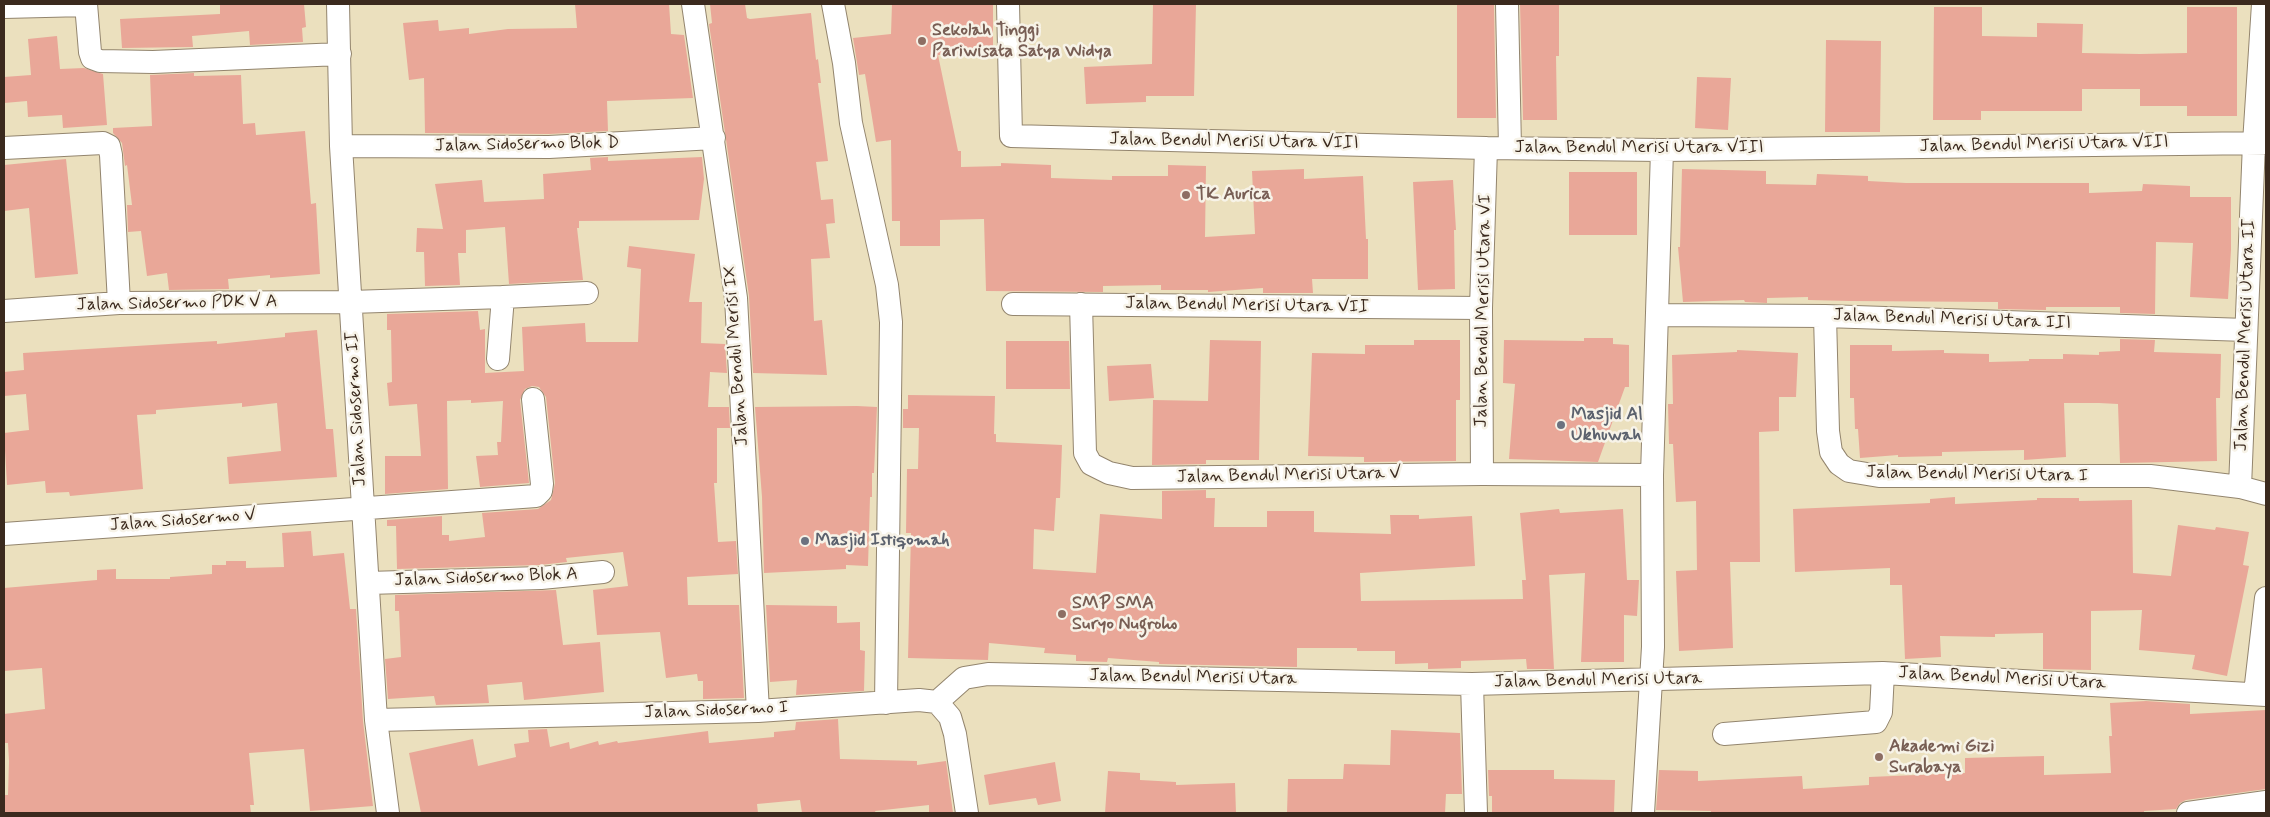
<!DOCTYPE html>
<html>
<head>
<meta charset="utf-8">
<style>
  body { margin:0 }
  #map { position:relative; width:2270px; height:817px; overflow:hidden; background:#ebe0be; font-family:Mynerve,sans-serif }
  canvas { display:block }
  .frame { position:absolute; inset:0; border:5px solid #3b2a1e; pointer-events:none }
</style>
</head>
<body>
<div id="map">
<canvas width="2270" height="817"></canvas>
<div class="frame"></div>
</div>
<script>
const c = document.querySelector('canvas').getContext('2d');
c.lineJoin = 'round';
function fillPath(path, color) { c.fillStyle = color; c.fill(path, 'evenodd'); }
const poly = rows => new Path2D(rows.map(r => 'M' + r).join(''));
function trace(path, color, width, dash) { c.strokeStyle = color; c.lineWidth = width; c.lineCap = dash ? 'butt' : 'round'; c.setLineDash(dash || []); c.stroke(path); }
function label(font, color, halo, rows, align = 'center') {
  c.font = font + ' Mynerve,sans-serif'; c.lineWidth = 5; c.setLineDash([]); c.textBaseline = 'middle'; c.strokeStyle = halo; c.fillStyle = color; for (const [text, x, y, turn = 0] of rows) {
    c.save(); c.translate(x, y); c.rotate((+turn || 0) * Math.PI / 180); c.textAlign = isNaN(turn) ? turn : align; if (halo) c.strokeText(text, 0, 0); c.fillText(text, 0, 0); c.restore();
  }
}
fillPath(poly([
  [220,4,304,4,306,27,302,28,303,42,250,45,249,31,192,36,193,47,122,48,120,19,220,14],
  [575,4,669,4,671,34,684,35,693,98,607,101,608,131,549,134,425,133,424,78,409,80,403,23,438,20,439,31,469,28,469,34,508,29,577,28],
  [710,4,745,4,747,18,750,19,811,13,816,60,818,59,821,83,818,83,828,161,816,162,821,200,833,199,835,223,826,224,830,258,811,259,814,321,822,320,827,375,753,373,749,296,709,24,712,23],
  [892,4,993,4,993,55,938,55,958,151,961,151,961,167,1001,166,1001,163,1051,165,1051,178,1112,180,1112,176,1168,176,1168,165,1206,166,1205,237,1255,234,1252,171,1304,169,1304,179,1363,176,1366,239,1368,239,1368,279,1312,279,1313,293,1263,293,1263,288,1208,292,1208,290,1161,290,1161,285,1103,286,1103,292,986,291,984,219,940,220,940,246,900,246,900,221,892,221,891,140,876,142,865,74,859,75,853,38,891,34],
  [1153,4,1196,4,1194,96,1146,96,1146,102,1086,104,1084,67,1152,64],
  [1457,4,1494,4,1496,118,1457,118],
  [1520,4,1559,4,1559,56,1556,56,1557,120,1523,120],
  [1934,7,1982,7,1982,36,2037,37,2037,23,2083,24,2082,53,2140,54,2187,53,2187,7,2237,7,2237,116,2187,116,2187,106,2140,106,2140,89,2082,89,2082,111,1981,111,1981,120,1933,120],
  [57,36,60,69,84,68,103,74,107,125,63,128,62,115,28,117,27,101,4,103,4,77,31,75,28,39],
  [1826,40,1881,41,1880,132,1825,132],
  [194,73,194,76,241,75,243,124,255,123,256,135,305,131,311,204,316,203,320,274,270,278,270,275,228,279,229,289,169,290,167,273,147,276,141,231,128,232,127,205,132,205,127,165,125,166,122,143,113,133,113,128,152,126,150,75],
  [1697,77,1731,78,1728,130,1695,128],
  [608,157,608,161,702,157,704,179,699,220,579,221,579,228,577,228,583,280,509,284,505,227,466,230,466,253,458,253,460,285,425,286,424,252,416,252,417,228,443,229,435,184,482,180,484,202,544,199,543,174,591,170,590,158],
  [66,159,78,274,35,278,29,208,4,211,4,165],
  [1682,169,1766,171,1766,184,1816,185,1817,174,1868,176,1868,181,1906,183,2089,183,2089,193,2142,191,2143,184,2190,186,2190,197,2231,197,2231,250,2228,299,2190,297,2193,243,2156,242,2155,314,2120,313,2120,307,2046,307,2046,310,1998,309,1998,302,1850,301,1808,300,1808,297,1767,298,1767,303,1745,302,1744,300,1683,302,1678,247,1680,247],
  [1569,172,1637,172,1637,235,1569,235],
  [1453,180,1456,230,1454,230,1455,289,1418,290,1413,182],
  [629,246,695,254,689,302,702,302,701,343,725,344,727,373,710,372,708,407,729,407,730,428,717,428,717,483,714,483,718,542,736,541,738,574,687,577,688,605,739,605,744,698,703,699,703,681,698,681,697,674,666,678,660,632,597,635,593,590,628,586,623,552,566,558,567,562,540,565,397,569,396,526,387,526,387,520,442,516,442,535,449,535,449,541,485,537,482,513,538,509,551,500,555,483,546,397,539,387,532,386,525,389,520,400,529,483,480,487,476,456,498,455,497,442,501,442,503,401,471,403,471,400,447,401,448,489,385,494,385,456,421,456,417,404,389,406,387,383,392,382,391,330,387,330,387,314,478,311,480,330,485,329,485,373,524,371,522,327,585,323,586,342,638,342,641,269,627,267],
  [317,330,326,429,333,429,337,477,229,484,227,457,281,451,277,403,242,407,242,403,156,410,156,414,137,415,143,489,70,496,69,492,46,493,45,481,7,485,4,433,29,430,26,394,4,396,4,372,24,370,23,353,217,341,217,344,285,337,285,333],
  [1584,338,1613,338,1613,344,1629,345,1629,387,1625,387,1598,462,1509,459,1515,384,1503,383,1504,340,1584,341],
  [2120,339,2155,340,2154,352,2221,354,2220,398,2216,398,2217,461,2120,463,2118,404,2099,403,2064,403,2066,457,2024,460,2024,450,1942,452,1942,456,1898,457,1898,455,1860,458,1858,429,1855,429,1854,398,1850,398,1850,345,1892,345,1892,351,1944,350,1944,353,1989,354,1989,362,2029,361,2029,359,2063,359,2063,354,2099,355,2099,352,2120,351],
  [1210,340,1261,341,1259,460,1206,460,1206,464,1152,465,1153,400,1208,401],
  [1414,340,1460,340,1460,400,1456,400,1456,461,1364,462,1364,457,1308,456,1312,353,1365,354,1365,345,1414,345],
  [1006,341,1069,341,1070,389,1006,389],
  [1737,350,1798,353,1796,397,1779,397,1779,431,1759,432,1760,562,1730,562,1733,648,1679,651,1676,571,1697,570,1696,501,1676,502,1673,444,1669,444,1668,404,1673,404,1672,355,1737,352],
  [1151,364,1154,398,1109,401,1107,366],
  [908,395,995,396,994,434,996,434,996,442,1062,445,1060,498,1056,498,1054,531,1034,529,1033,569,1096,573,1100,514,1162,519,1162,491,1206,490,1206,498,1215,498,1214,527,1267,527,1267,511,1314,511,1314,532,1391,534,1390,515,1419,515,1419,519,1472,516,1475,566,1360,573,1361,601,1523,599,1522,580,1526,580,1520,513,1559,509,1560,513,1623,509,1627,580,1639,580,1637,616,1624,615,1624,662,1581,662,1585,573,1549,575,1554,669,1527,669,1526,659,1461,661,1461,668,1428,669,1428,663,1395,664,1395,651,1357,651,1357,648,1297,648,1297,667,1159,664,1159,662,1108,658,1107,662,1076,661,1076,655,1044,653,1045,648,989,643,988,660,908,658,911,533,906,533,907,469,918,469,919,428,903,428,903,409,908,409],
  [857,406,877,407,874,473,872,473,872,497,870,497,868,566,846,565,846,569,764,573,762,497,755,407],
  [1955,497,1955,504,2037,500,2037,498,2079,498,2079,501,2132,500,2133,573,2171,576,2178,525,2215,530,2216,527,2249,532,2243,565,2249,566,2227,676,2192,669,2195,655,2139,650,2142,610,2091,611,2091,670,2043,669,2043,633,1995,634,1995,637,1940,636,1941,657,1905,659,1902,585,1890,585,1890,568,1795,572,1793,509,1930,503,1930,499],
  [311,531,313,556,344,553,350,609,356,609,363,721,373,806,310,811,304,749,249,753,254,805,250,805,251,813,4,813,4,795,8,795,9,761,8,743,4,743,4,714,45,709,42,668,4,671,4,588,97,580,97,570,116,569,116,579,170,579,170,577,212,574,212,565,226,565,226,561,246,561,246,568,284,567,282,533],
  [556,590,563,645,600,642,604,692,524,700,522,682,487,685,489,703,436,705,434,696,388,699,385,659,401,657,399,611,395,611,395,595],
  [766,605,837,606,837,623,860,622,860,650,865,651,864,691,796,695,797,680,770,682],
  [2146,701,2190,704,2190,714,2266,710,2266,789,2186,800,2180,803,2176,809,2144,811,2144,813,1711,813,1711,811,1656,810,1659,770,1698,771,1698,781,1802,776,1803,789,1869,785,1869,777,1965,773,1965,758,2044,756,2044,775,2111,773,2109,736,2112,736,2110,703],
  [838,719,840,759,917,761,917,765,946,761,953,813,929,813,929,805,875,811,876,813,802,813,800,800,757,804,758,813,421,813,409,753,473,739,478,766,516,757,514,744,529,742,528,730,547,729,550,747,569,742,570,749,598,741,599,745,617,741,618,743,708,731,709,743,774,737,774,732,795,730,796,722],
  [1391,730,1460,733,1462,794,1446,794,1445,813,1287,813,1288,779,1343,779,1344,764,1390,765],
  [1055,762,1061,801,1038,805,1036,798,989,805,984,775],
  [1488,770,1554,770,1554,779,1615,780,1614,813,1492,813,1492,796,1489,796],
  [1108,771,1140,773,1140,780,1176,782,1176,785,1235,783,1236,813,1105,813]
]), '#e9a798');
const minor = poly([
  [86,4,90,52,92,58,100,61,153,62,340,54],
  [338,4,341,146,376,720,388,813],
  [693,4,736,298,758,711],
  [833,4,844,63,851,123,887,285,891,322,886,703],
  [1008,4,1011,136,1486,148,1662,150,2266,143],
  [1507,4,1510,148],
  [4,7,86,5],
  [341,146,549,147,714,138],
  [4,148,103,143,109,146,111,155,119,303],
  [503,297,587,293],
  [1013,304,1481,308],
  [1081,304,1085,453,1091,464,1109,473,1132,478,1482,474,1652,475],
  [4,311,119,303,351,302,503,297,498,359],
  [1658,315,1825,316,2246,330],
  [1825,316,1828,431,1831,452,1839,464,1849,471,1879,476,2150,476,2240,487,2266,494],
  [1482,474,1481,308,1486,148],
  [2240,487,2254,143,2263,4],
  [4,534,536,496,541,491,542,484,533,399],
  [368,583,541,578,603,572],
  [1472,684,1476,813],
  [2255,693,2266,598],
  [937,702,964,678,988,674,1472,684,1883,673,2266,695],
  [376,720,758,711,919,700,937,702,950,717,955,734,967,813],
  [1724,734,1876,722,1881,712,1883,673],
  [1643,813,1653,647,1652,475,1662,150],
  [2188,813,2266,802]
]);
trace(minor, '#93856e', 24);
trace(minor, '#fff', 22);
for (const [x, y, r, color] of [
  [922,41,5,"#8d6e63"],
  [1186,195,5,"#8d6e63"],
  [1561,425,5,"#6b7280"],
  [805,541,5,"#6b7280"],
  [1062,614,5,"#8d6e63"],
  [1879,757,5,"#8d6e63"]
]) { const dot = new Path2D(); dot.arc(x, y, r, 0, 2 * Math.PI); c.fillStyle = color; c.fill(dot); trace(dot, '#f7f3e8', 2); }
label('bold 18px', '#785e54', '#f7f3e8', [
  ["Sekolah Tinggi",932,31],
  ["Pariwisata Satya Widya",932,52],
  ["TK Aurica",1196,195],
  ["SMP SMA",1072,604],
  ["Suryo Nugroho",1072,625],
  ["Akademi Gizi",1889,747],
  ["Surabaya",1889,768]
], 'left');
label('18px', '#3b2a1e', '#f7f3e8', [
  ["Jalan Bendul Merisi Utara VIII",1234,142,1],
  ["Jalan Sidosermo Blok D",527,145,-1],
  ["Jalan Bendul Merisi Utara VIII",2044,145,-1],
  ["Jalan Bendul Merisi Utara VIII",1639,148],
  ["Jalan Sidosermo PDK V A",177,304,-1],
  ["Jalan Bendul Merisi Utara VII",1247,306,1],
  ["Jalan Bendul Merisi Utara VI",1484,311,-89],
  ["Jalan Bendul Merisi Utara III",1952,320,2],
  ["Jalan Bendul Merisi Utara II",2246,335,-88],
  ["Jalan Bendul Merisi IX",737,356,-94],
  ["Jalan Sidosermo II",357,409,-93],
  ["Jalan Bendul Merisi Utara I",1977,475,1],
  ["Jalan Bendul Merisi Utara V",1289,476,-1],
  ["Jalan Sidosermo V",183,521,-4],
  ["Jalan Sidosermo Blok A",486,578,-2],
  ["Jalan Bendul Merisi Utara",1193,678,1],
  ["Jalan Bendul Merisi Utara",2002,679,3],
  ["Jalan Bendul Merisi Utara",1598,681,-1],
  ["Jalan Sidosermo I",716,711,-2]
]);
label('bold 18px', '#5b616d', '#f7f3e8', [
  ["Masjid Al",1571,415],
  ["Ukhuwah",1571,436],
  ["Masjid Istiqomah",815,541]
], 'left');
</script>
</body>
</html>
